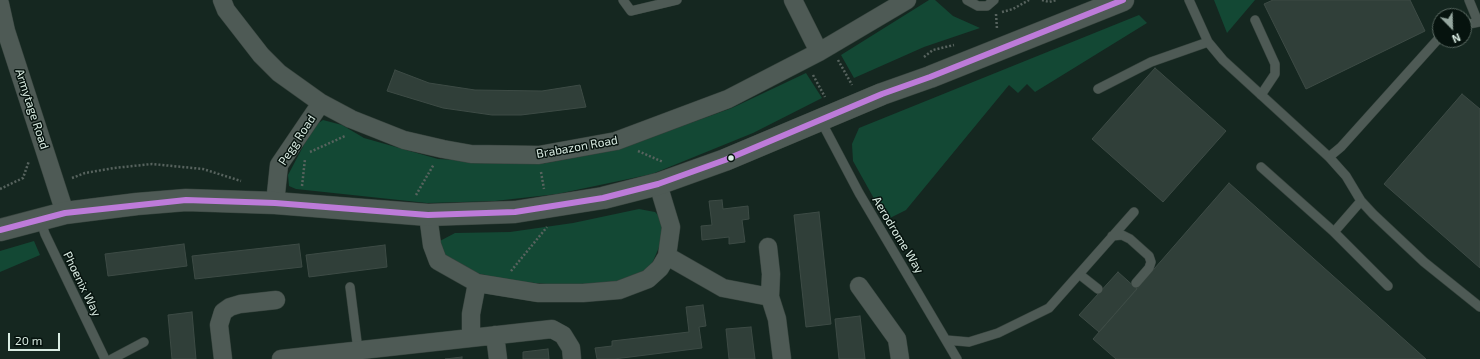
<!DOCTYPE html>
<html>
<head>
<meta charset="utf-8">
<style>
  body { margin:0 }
  #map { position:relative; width:1480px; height:359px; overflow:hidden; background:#152720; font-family:"Exo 2",sans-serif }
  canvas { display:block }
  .north { position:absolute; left:1432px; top:8px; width:40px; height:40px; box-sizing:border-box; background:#06130e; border:1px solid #5b6a63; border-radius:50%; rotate:157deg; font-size:11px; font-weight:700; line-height:16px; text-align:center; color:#daece3 }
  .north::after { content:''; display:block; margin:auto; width:14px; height:18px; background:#95a79f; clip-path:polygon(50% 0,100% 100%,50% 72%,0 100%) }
  .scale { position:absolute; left:8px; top:333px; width:52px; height:18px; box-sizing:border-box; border:2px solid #daece3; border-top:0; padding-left:5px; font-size:12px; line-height:14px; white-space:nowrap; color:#daece3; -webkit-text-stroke:3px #06130e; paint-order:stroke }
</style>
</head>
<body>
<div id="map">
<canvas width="1480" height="359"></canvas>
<div class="north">N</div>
<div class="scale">20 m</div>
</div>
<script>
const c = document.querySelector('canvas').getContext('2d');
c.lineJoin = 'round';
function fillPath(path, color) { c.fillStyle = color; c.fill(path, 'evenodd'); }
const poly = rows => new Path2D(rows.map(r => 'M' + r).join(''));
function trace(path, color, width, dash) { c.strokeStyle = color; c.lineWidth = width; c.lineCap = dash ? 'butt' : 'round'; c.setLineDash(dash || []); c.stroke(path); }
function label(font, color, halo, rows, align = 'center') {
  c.font = font + ' "Exo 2",sans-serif'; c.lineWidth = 3; c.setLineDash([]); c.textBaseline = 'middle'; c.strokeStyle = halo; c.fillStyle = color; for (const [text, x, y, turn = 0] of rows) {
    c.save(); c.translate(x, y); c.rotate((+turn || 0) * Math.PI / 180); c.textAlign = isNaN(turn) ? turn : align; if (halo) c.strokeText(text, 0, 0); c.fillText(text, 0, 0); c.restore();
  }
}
fillPath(poly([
  [929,0,935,0,953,16,980,28,924,47,854,78,841,55],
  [1214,0,1255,0,1227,33],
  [1139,15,1147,23,1035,92,1027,84,1018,93,1009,85,906,210,886,220,853,161,852,144,859,128],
  [806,73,822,98,753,133,652,174,557,194,495,201,427,203,296,189,289,186,288,175,314,126,323,120,342,125,364,138,438,159,541,164,618,149,732,108],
  [639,209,655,212,659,216,662,224,662,240,651,266,630,279,603,284,567,286,514,281,471,272,451,263,442,252,438,242,455,233,510,232,573,223],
  [34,241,40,255,0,272,0,251]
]), '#134834');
const building = poly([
  [1273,0,1410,0,1425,31,1306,89,1264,4,1273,0],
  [1155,68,1226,131,1163,202,1092,139,1155,68],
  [395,70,429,83,475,90,542,91,580,85,586,107,521,115,492,115,443,108,387,91,395,70],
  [1462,94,1480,109,1480,268,1384,184,1462,94],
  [1229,183,1426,359,1116,359,1093,339,1229,183],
  [722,200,723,209,748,206,749,219,742,220,745,242,729,244,729,237,702,240,701,226,712,225,709,201,722,200],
  [819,212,831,324,806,327,794,215,819,212],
  [184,244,187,266,108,276,105,254,184,244],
  [299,244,302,267,195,279,192,256,299,244],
  [385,245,387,267,309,277,306,255,385,245],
  [1118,272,1137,289,1099,332,1079,315,1118,272],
  [703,305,706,326,699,327,702,348,614,359,597,359,595,348,612,346,612,341,689,332,686,307,703,305],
  [192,312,196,359,172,359,168,315,192,312],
  [860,316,865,359,839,359,835,319,860,316],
  [751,327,755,359,729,359,726,329,751,327],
  [548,349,549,359,523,359,523,352,548,349],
  [462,357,462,359,445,359,462,357]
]);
fillPath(building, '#303f39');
trace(building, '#3d4b45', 1);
const service = poly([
  [623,0,631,11,677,0],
  [967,0,978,6,987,6,994,0],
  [1189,0,1208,42,1223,60,1329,157,1346,176,1361,201,1373,214,1424,262,1480,307],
  [1469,0,1478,22],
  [1255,20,1275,64,1275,74,1261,95],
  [1464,25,1480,22],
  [1098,89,1151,62,1208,42],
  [821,121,859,193,957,359],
  [1329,157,1341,147,1440,37],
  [1261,167,1334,232],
  [1361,201,1334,232,1388,286],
  [40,219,45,234,105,359],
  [1112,236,1122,235,1130,239,1149,256,1151,262,1149,268,1136,283],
  [1079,274,1098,289],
  [350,287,358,350],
  [946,340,969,342,998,333,1049,308,1134,212],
  [112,359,144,342]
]);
const minor = poly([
  [222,0,226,10,261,55,279,73,321,103,351,119,404,140,443,149,471,154,539,155,616,141,728,99,819,52,907,0],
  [793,0,819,52],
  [0,4,6,31,65,213],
  [275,203,279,165,321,103],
  [428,215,432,245,438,261,477,283,538,293,583,293,619,290,648,279,660,268,667,256,671,227,658,184],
  [768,247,771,274,770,297],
  [667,256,723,288,770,297,777,319,782,359],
  [859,286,897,339,900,359],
  [495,335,498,359],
  [471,338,471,314,477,283],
  [223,359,219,325,223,312,230,307,240,304,276,300],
  [281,359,552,329,563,335,571,348,572,359]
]);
const tertiary = poly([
  [0,230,65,213,137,204,186,200,275,203,428,215,515,212,603,198,658,184,725,160,882,94,930,77,1123,0]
]);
trace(service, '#36433d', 10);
trace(minor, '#36433d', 19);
trace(tertiary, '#36433d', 23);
trace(poly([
  [1042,0,1049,2,1057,0],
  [1002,12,1013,9,1029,0],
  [996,14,997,29],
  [924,57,933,50,954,45],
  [838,60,852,85],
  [813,75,825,97],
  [638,151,663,162],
  [310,152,345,136],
  [541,172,544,189],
  [72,178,85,173,114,168,152,164,203,169,241,181],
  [302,186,305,159],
  [0,189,23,178,29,161],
  [416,195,434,164],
  [511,271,547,227]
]), '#57635e', 2.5, [2, 2]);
trace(service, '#4e5a55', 9);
trace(minor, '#4e5a55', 18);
trace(tertiary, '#4e5a55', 22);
trace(poly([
  [0,230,65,213,186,200,275,203,428,215,515,212,603,198,658,184,725,160,882,94,930,77,1123,0]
]), '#bd7bd9', 6);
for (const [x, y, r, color] of [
  [731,158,3.5,"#daece3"]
]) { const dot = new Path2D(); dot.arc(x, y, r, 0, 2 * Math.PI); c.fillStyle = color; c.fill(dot); trace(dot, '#06130e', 1.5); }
label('12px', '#daece3', '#06130e', [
  ["Armytage Road",32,109,72],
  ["Pegg Road",297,140,-57],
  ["Brabazon Road",577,147,-10],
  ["Aerodrome Way",898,235,59],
  ["Phoenix Way",82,284,64]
]);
</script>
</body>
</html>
